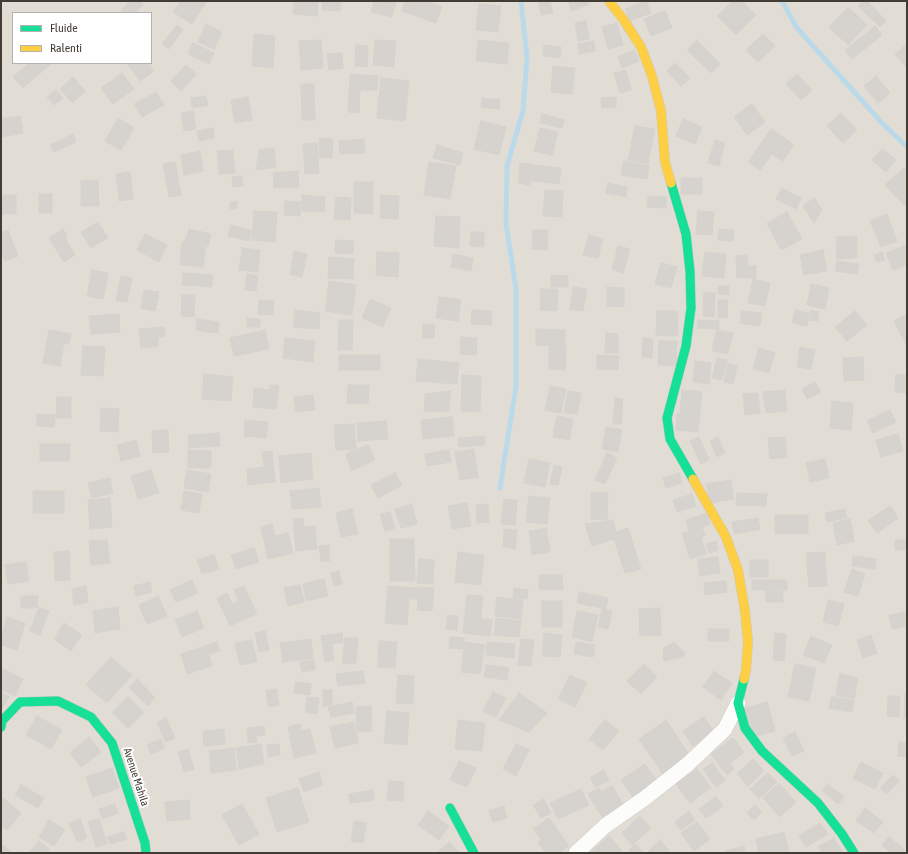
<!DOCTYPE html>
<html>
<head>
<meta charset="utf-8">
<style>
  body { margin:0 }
  #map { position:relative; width:908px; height:854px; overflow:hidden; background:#eeebe7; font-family:"Asap Condensed",sans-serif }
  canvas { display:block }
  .frame { position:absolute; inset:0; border:2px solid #433c34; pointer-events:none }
  .legend { position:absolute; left:12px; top:12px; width:140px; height:52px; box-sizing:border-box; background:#fff; border:1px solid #b4b1ae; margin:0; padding:5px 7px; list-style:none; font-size:12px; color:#433c34 }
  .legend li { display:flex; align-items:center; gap:8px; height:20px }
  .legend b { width:20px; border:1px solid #b4b1ae }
</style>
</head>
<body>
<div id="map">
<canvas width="908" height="854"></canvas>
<div class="frame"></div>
<ul class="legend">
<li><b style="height:5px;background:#16e098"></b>Fluide</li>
<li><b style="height:5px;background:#ffcf43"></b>Ralenti</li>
</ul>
</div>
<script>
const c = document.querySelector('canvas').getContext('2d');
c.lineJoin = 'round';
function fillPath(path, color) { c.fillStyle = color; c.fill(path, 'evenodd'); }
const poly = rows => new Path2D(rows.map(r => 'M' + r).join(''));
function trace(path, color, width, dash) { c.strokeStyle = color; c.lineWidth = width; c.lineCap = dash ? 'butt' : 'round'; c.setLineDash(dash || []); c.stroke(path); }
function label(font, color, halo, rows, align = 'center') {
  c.font = font + ' "Asap Condensed",sans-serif'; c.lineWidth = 4; c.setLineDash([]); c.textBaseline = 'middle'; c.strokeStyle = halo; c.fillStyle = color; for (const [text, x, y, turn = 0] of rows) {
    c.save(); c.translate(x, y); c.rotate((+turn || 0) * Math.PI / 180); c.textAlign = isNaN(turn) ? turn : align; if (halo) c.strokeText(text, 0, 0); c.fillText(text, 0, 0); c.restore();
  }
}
fillPath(poly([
  [1,1,907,1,907,853,1,853],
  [13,13,151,13,151,63,13,63]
]), '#e2ddd4');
trace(poly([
  [782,1,797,28,882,123,907,147],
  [500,488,516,386,516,289,506,224,507,166,523,111,527,58,521,1]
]), '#badaea', 5);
const building = poly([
  [130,1,139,1,143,5,135,13,124,13,121,10,130,1],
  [181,1,207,1,192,24,173,12,181,1],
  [294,1,318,1,317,16,293,14,294,1],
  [322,1,341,1,340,11,322,10,322,1],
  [374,1,396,2,392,17,371,12,374,1],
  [405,1,424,1,442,7,436,23,402,11,405,1],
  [538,1,550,1,553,13,541,15,538,1],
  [568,1,588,1,589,4,572,11,568,1],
  [646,1,651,13,630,21,625,9,646,1],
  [733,1,742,1,756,15,736,35,717,16,733,1],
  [863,1,867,1,886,21,880,27,858,6,863,1],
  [479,4,501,6,498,32,476,30,479,4],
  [848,7,867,25,848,45,829,27,848,7],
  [665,11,672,28,651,36,644,19,665,11],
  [586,21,589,39,578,41,575,23,586,21],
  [617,23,623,45,608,49,602,27,617,23],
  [206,24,222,32,214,49,198,42,206,24],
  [177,25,183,30,169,49,162,44,177,25],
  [875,26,882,35,852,59,845,50,875,26],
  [254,34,275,36,273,68,252,66,254,34],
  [763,34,775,46,758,62,746,50,763,34],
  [321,40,323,68,301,70,299,41,321,40],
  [375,40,396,41,394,67,373,65,375,40],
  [478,40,509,43,507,64,476,61,478,40],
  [697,40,720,64,711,73,687,50,697,40],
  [594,41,595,51,579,54,578,44,594,41],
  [193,43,214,53,209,64,188,54,193,43],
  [907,44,907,68,895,54,907,44],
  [356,45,368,46,367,67,355,66,356,45],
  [544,45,561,47,560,58,543,56,544,45],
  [634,50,639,61,622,68,618,57,634,50],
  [342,53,343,68,329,70,327,54,342,53],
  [29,63,52,63,23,88,13,77,29,63],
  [129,63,149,63,154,71,140,81,127,64,129,63],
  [675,63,690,78,681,86,667,71,675,63],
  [186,65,196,74,181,91,171,81,186,65],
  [553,66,575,68,572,94,551,92,553,66],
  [626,70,631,90,620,93,614,73,626,70],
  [122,73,134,89,113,104,101,88,122,73],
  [350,74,378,76,377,90,360,90,359,113,348,112,350,74],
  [797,74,812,90,801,100,786,84,797,74],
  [876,76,890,93,878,103,864,86,876,76],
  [73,77,85,91,73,103,60,89,73,77],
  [381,78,409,81,405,121,377,118,381,78],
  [301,84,314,84,315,120,302,120,301,84],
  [56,90,63,98,54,105,47,97,56,90],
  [156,92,164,105,142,117,134,104,156,92],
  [206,96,208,105,192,108,191,98,206,96],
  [248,97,252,120,235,123,231,100,248,97],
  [616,97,616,107,602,108,601,98,616,97],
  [482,98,500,100,499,109,481,107,482,98],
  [752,104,765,122,747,135,734,117,752,104],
  [193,111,196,129,184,131,181,113,193,111],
  [841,113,857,130,843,143,827,126,841,113],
  [542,114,564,120,562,128,540,123,542,114],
  [20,116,23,133,2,137,1,119,20,116],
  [118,118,134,128,121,150,105,141,118,118],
  [683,119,702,127,695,144,676,136,683,119],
  [481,121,506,127,499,155,474,149,481,121],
  [635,126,655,129,648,164,628,160,635,126],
  [213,128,214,138,199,141,197,131,213,128],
  [540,128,558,132,552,155,534,151,540,128],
  [771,129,794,145,783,161,772,154,760,170,748,162,771,129],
  [73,134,76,142,54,152,50,145,73,134],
  [320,138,333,139,332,158,319,157,320,138],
  [364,139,365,153,340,154,339,141,364,139],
  [715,140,725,143,719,166,708,163,715,140],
  [317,143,319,173,305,174,303,144,317,143],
  [437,145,463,153,460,165,433,158,437,145],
  [274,148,276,167,256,170,259,150,274,148],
  [882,149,896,160,886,172,872,160,882,149],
  [233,150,235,173,219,174,217,151,233,150],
  [200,151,203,171,184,175,181,155,200,151],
  [624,161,649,166,647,179,621,175,624,161],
  [175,162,178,178,166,180,163,164,175,162],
  [429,162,456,166,450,199,424,195,429,162],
  [520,163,533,164,530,185,518,183,520,163],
  [534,165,561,168,559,184,532,181,534,165],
  [904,168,907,171,907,208,885,185,904,168],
  [298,171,299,187,274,188,273,173,298,171],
  [130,172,133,199,119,201,116,174,130,172],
  [242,176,243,186,233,187,232,177,242,176],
  [178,178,181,195,169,197,166,180,178,178],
  [681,178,702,178,702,194,681,194,681,178],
  [98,180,99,206,81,206,81,181,98,180],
  [354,182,373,182,373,214,354,213,354,182],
  [608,183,627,187,626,197,606,193,608,183],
  [782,188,801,198,796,209,776,199,782,188],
  [545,190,563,191,562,217,543,216,545,190],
  [39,194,52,194,52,213,39,213,39,194],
  [2,195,16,195,16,214,2,214,2,195],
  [302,195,325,197,324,212,302,211,302,195],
  [381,195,399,196,398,219,380,218,381,195],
  [648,196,666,197,666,208,647,207,648,196],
  [336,197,351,198,350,220,334,219,336,197],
  [814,198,822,210,814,223,803,206,814,198],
  [237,201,237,208,230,209,230,202,237,201],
  [285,201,301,202,300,216,284,215,285,201],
  [254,211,277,212,275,242,252,240,254,211],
  [698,211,714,212,712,235,696,234,698,211],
  [787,212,802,239,781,250,767,223,787,212],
  [887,214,897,241,881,247,870,221,887,214],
  [436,216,460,217,459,248,434,246,436,216],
  [98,222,108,238,91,248,81,232,98,222],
  [231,225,252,231,249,241,228,236,231,225],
  [63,229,67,236,65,238,75,255,64,262,49,238,63,229],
  [189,229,211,234,208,247,206,245,185,242,189,229],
  [719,229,734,230,733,241,718,240,719,229],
  [8,230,18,256,5,261,1,251,1,233,8,230],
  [533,230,548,230,547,250,532,249,533,230],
  [471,232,484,232,484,247,470,246,471,232],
  [145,234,167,245,159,262,137,250,145,234],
  [589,235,603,239,598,258,583,255,589,235],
  [857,236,857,258,837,259,836,237,857,236],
  [336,240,354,241,353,254,335,253,336,240],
  [182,242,206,245,203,267,180,264,182,242],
  [907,245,907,264,893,270,886,253,907,245],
  [618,246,630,249,623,273,612,269,618,246],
  [242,248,260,250,258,272,239,270,242,248],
  [823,250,827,271,804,275,800,255,823,250],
  [294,251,307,254,302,277,290,274,294,251],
  [377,252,399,253,398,277,376,275,377,252],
  [705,252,726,254,724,278,702,276,705,252],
  [882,252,885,260,877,262,874,255,882,252],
  [453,254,473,258,471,271,451,267,453,254],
  [747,255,748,266,756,266,756,278,737,278,736,256,747,255],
  [329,257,354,259,353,279,328,278,329,257],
  [837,261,859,264,857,274,835,271,837,261],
  [661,263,677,267,671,288,655,284,661,263],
  [92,270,108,273,103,299,87,296,92,270],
  [183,273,213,275,212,287,182,285,183,273],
  [247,274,258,276,256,291,245,290,247,274],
  [551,275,568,276,568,287,551,287,551,275],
  [121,276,132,278,127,302,116,300,121,276],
  [753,279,770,283,765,306,748,303,753,279],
  [329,281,356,285,352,315,325,311,329,281],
  [811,284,829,288,825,309,807,305,811,284],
  [718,286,729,286,729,295,718,294,718,286],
  [573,287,587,289,583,311,570,309,573,287],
  [607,287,624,288,624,307,607,306,607,287],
  [541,289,558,289,557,311,540,310,541,289],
  [144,290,159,292,155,311,141,308,144,290],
  [704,292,715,293,714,317,703,316,704,292],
  [182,295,195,295,194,317,181,316,182,295],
  [439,297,461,300,458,321,436,318,439,297],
  [370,299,391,308,383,327,362,318,370,299],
  [259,300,274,301,273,315,258,314,259,300],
  [718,300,728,300,727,318,718,318,718,300],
  [295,310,320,313,319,329,293,327,295,310],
  [472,310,492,311,491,325,471,324,472,310],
  [795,310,809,313,807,326,792,323,795,310],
  [811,310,819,312,818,321,809,320,811,310],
  [657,311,678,311,677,336,656,335,657,311],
  [742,311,762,313,760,326,740,323,742,311],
  [855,311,867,325,847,341,835,327,855,311],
  [119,314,120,332,91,334,89,316,119,314],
  [907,314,907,346,894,321,907,314],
  [247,318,260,319,260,327,247,327,247,318],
  [197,319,219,322,218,333,196,330,197,319],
  [339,320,353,320,352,350,338,350,339,320],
  [698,320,719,321,719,329,697,328,698,320],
  [423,324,435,325,434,338,422,338,423,324],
  [164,327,165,336,158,337,158,346,141,348,139,329,164,327],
  [536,329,565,330,565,346,536,345,536,329],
  [49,330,71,334,69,344,64,343,60,366,43,363,49,330],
  [265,330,269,349,234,356,230,338,265,330],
  [717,330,733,333,728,354,712,351,717,330],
  [606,333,618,334,618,353,605,353,606,333],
  [461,337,477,338,476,355,460,354,461,337],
  [285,338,315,341,313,362,283,358,285,338],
  [643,338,653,339,652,358,642,357,643,338],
  [659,341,677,341,676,366,658,365,659,341],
  [83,346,105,347,103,376,81,375,83,346],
  [549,346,566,347,565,370,549,369,549,346],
  [800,347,815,350,811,369,797,367,800,347],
  [759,348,775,353,769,373,753,369,759,348],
  [339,355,380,355,380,370,339,370,339,355],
  [597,355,619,356,618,370,597,369,597,355],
  [863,357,864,380,844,381,843,358,863,357],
  [717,358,727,360,722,380,712,378,717,358],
  [418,359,459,363,457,384,416,381,418,359],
  [695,361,711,363,709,384,693,382,695,361],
  [728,363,737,366,733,384,724,382,728,363],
  [204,374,233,377,231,401,202,399,204,374],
  [462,375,481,376,480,412,461,411,462,375],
  [896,375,907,375,907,393,895,392,896,375],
  [815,382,821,392,807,399,802,389,815,382],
  [270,385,279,385,276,409,253,407,254,388,270,390,270,385],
  [348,385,369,385,368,404,347,403,348,385],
  [550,386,566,389,561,413,545,410,550,386],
  [682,390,702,392,698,432,676,430,677,414,680,414,682,390],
  [785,390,787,411,766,413,763,392,785,390],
  [451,391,449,411,424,412,425,394,451,391],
  [568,391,581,393,577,414,564,412,568,391],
  [758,393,760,413,745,415,743,394,758,393],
  [313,395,315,410,296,412,294,397,313,395],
  [57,397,71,397,71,418,56,418,57,397],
  [615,398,623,399,621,424,613,424,615,398],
  [832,401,853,403,851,430,830,428,832,401],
  [101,408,119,409,118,432,100,431,101,408],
  [890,410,896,422,873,433,867,421,890,410],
  [37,414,55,415,54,427,37,426,37,414],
  [557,416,573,419,569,440,553,437,557,416],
  [452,417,454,436,423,439,421,420,452,417],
  [245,420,268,422,266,438,244,436,245,420],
  [386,421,388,439,358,441,357,423,386,421],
  [354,424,356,449,336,450,334,425,354,424],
  [606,427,622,430,618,452,602,449,606,427],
  [168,430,169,452,153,453,152,431,168,430],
  [219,433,220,446,189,448,188,435,219,433],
  [898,434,903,451,881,457,876,440,898,434],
  [484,436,485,445,459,447,458,438,484,436],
  [699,437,709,460,701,464,690,441,699,437],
  [718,437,725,453,717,457,710,441,718,437],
  [785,437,787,457,770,459,768,438,785,437],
  [136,440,140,456,121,461,117,445,136,440],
  [40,444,70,444,69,461,40,461,40,444],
  [368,445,375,460,351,471,346,454,368,445],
  [474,449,478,477,460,480,455,452,474,449],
  [188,450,211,451,211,468,188,468,188,450],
  [449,450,451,462,427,466,425,454,449,450],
  [272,451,275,482,248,485,247,469,264,467,262,452,272,451],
  [311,453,313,479,281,483,279,456,311,453],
  [607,453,617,458,605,484,595,480,607,453],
  [529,459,550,463,545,487,524,483,529,459],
  [825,459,829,478,810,482,806,463,825,459],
  [554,465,562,467,558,485,550,484,554,465],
  [151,470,159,493,138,499,131,476,151,470],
  [187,470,211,474,208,492,184,488,187,470],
  [395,473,402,485,378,498,371,485,395,473],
  [679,473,682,483,666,488,663,478,679,473],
  [110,478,113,493,92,498,88,483,110,478],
  [731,480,734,499,710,503,706,484,731,480],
  [319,488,321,507,292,509,290,491,319,488],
  [33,491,64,491,64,513,33,513,33,491],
  [184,491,202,494,199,513,181,510,184,491],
  [591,492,608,493,607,520,591,519,591,492],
  [737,493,767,494,766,506,736,505,737,493],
  [692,494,696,506,677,512,673,500,692,494],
  [529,496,550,498,547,524,526,522,529,496],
  [110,498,112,527,90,529,88,500,110,498],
  [504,499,517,500,515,525,501,524,504,499],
  [467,503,471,526,452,529,448,506,467,503],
  [412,504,417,524,401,528,395,509,412,504],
  [488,504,489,522,477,523,476,505,488,504],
  [890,506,898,518,877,533,868,521,890,506],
  [352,509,358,534,341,537,336,513,352,509],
  [845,509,847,518,827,522,825,513,845,509],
  [390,512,395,528,385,531,380,514,390,512],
  [707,513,710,524,702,527,705,536,701,537,706,554,690,559,682,533,689,531,686,520,707,513],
  [775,515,808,515,808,533,775,534,775,515],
  [303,518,304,527,315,526,317,549,296,551,293,519,303,518],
  [758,518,760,529,734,534,732,522,758,518],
  [850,519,854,541,837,545,833,523,850,519],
  [613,520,616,532,628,528,641,569,625,573,614,539,592,546,585,524,613,520],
  [272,524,275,536,288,533,293,553,268,559,261,527,272,524],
  [546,528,550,552,532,555,529,531,546,528],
  [504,529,517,530,515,549,503,547,504,529],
  [390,539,414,539,415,581,390,581,390,539],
  [107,540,110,563,91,565,89,541,107,540],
  [895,540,907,540,907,550,895,550,895,540],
  [716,541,718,550,709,553,706,544,716,541],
  [329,545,330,561,321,561,319,546,329,545],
  [254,548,259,562,236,569,231,555,254,548],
  [69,551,70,580,55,581,54,552,69,551],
  [458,552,484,555,481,585,455,582,458,552],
  [825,552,827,586,809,587,806,553,825,552],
  [214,555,219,569,202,574,197,560,214,555],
  [853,556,876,559,875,569,852,566,853,556],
  [718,557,720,573,700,576,698,559,718,557],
  [419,559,434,560,433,584,417,583,419,559],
  [750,560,768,560,768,577,750,577,750,560],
  [26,562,29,581,8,584,5,565,26,562],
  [852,569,865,574,858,596,844,592,852,569],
  [339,571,342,584,334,586,331,573,339,571],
  [539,575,562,575,563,590,539,589,539,575],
  [324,579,328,596,306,601,303,584,324,579],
  [192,580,198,593,176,602,170,590,192,580],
  [752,580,787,580,787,590,752,590,752,580],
  [726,581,727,592,705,595,704,583,726,581],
  [150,582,152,592,136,596,134,586,150,582],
  [300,585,304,602,288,606,284,588,300,585],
  [86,586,88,602,74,605,72,589,86,586],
  [244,586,257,614,230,626,217,598,227,593,232,604,239,601,234,590,244,586],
  [388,586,418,588,417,599,409,599,407,625,385,623,388,586],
  [419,587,434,588,432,611,417,610,419,587],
  [514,588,528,590,527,599,513,598,514,588],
  [766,591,783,591,783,602,766,602,766,591],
  [579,592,608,598,606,609,577,603,579,592],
  [467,595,483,596,479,635,463,633,467,595],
  [21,596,38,596,37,608,21,608,21,596],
  [158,596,167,616,147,624,139,605,158,596],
  [497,597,523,600,521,619,495,616,497,597],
  [828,600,844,604,838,626,823,622,828,600],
  [542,601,562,601,562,627,542,627,542,601],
  [39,607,49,611,40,635,30,631,39,607],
  [118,607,120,629,95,633,93,611,118,607],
  [660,608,661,635,640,636,639,609,660,608],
  [602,609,612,611,608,629,598,627,602,609],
  [197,611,204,628,182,637,175,620,197,611],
  [577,611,598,615,592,642,572,637,577,611],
  [907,612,907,626,892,629,889,615,907,612],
  [448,615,458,616,457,630,446,629,448,615],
  [7,617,25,623,17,650,1,645,1,638,7,617],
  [496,618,521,621,519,637,494,635,496,618],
  [482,619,492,620,490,636,480,635,482,619],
  [64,623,82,635,71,651,54,639,64,623],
  [708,629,729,629,729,641,708,641,708,629],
  [265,631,269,650,259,652,255,633,265,631],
  [342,633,343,642,332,644,334,660,325,662,321,636,342,633],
  [544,633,562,635,560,657,542,656,544,633],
  [775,633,786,634,784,661,773,660,775,633],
  [871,635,877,653,863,658,857,640,871,635],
  [811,636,832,645,824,663,803,655,811,636],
  [450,637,464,638,463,649,449,648,450,637],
  [345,638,358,638,356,663,342,664,345,638],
  [311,639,313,658,283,662,280,643,311,639],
  [521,639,534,640,531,666,518,665,521,639],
  [252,640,257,662,240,665,235,643,252,640],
  [379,641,397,642,395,668,378,667,379,641],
  [217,642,220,651,209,654,212,666,187,674,181,654,217,642],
  [465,642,485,645,480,674,461,672,465,642],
  [487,642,515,644,514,658,486,655,487,642],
  [576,642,595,645,593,657,574,654,576,642],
  [674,642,685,653,683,657,663,661,664,648,674,642],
  [111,657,132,675,107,703,86,685,111,657],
  [314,660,315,670,302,672,300,662,314,660],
  [644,664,657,677,641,694,627,681,644,664],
  [795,664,816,668,809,701,788,697,795,664],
  [486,665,509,668,507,680,484,677,486,665],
  [1,668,23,679,15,696,1,689,1,668],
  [363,671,365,683,338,686,336,674,363,671],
  [714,671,732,683,721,700,703,687,714,671],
  [840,674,858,678,854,699,836,695,840,674],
  [398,675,414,676,413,704,396,703,398,675],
  [570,675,587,683,575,707,558,699,570,675],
  [137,679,155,698,148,706,129,687,137,679],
  [296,682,311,684,310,695,294,693,296,682],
  [276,689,279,705,269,707,266,691,276,689],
  [323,690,332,690,332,706,323,706,323,690],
  [1,692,9,697,1,710,1,692],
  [493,692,506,698,496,717,483,711,493,692],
  [519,693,547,713,529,732,499,720,519,693],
  [905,693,907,693,907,718,904,718,905,693],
  [832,696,854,701,852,712,829,708,832,696],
  [888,696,900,696,899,717,887,716,888,696],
  [128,697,144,712,128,728,112,712,128,697],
  [307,697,319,698,317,714,305,712,307,697],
  [352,702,354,713,331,717,328,707,352,702],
  [767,702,775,731,753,737,745,708,767,702],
  [371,706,372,731,357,732,356,707,371,706],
  [387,711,409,713,407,745,384,743,387,711],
  [37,716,62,730,51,749,26,735,37,716],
  [704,717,714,732,693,746,683,731,704,717],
  [166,718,175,738,166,742,157,723,166,718],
  [458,720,485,723,482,751,455,749,458,720],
  [605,720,619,731,603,750,589,739,605,720],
  [666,720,690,756,663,774,639,739,666,720],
  [354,722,358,743,335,748,330,727,354,722],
  [300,724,301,731,310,729,316,753,294,758,288,727,300,724],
  [264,726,265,735,256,736,257,742,248,743,247,728,264,726],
  [224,729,225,744,204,746,203,731,224,729],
  [795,732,804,751,792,756,783,738,795,732],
  [89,737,101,752,81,767,70,753,89,737],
  [733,738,744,752,730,763,734,769,727,775,711,754,733,738],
  [161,739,165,748,151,754,147,745,161,739],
  [899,742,907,743,907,757,898,756,899,742],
  [261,744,264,764,239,769,236,748,261,744],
  [279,744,280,755,268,757,267,745,279,744],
  [516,744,529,750,516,776,503,769,516,744],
  [234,748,236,770,211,773,209,751,234,748],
  [188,749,194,769,184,772,178,752,188,749],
  [753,759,764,771,748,786,737,774,753,759],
  [459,761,476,768,467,787,450,780,459,761],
  [861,762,883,773,875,789,853,778,861,762],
  [712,763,725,780,716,787,703,769,712,763],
  [645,764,657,781,633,797,621,780,645,764],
  [112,768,119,788,93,797,86,777,112,768],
  [697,769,711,788,690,803,676,784,697,769],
  [603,770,609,780,596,787,590,778,603,770],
  [319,772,323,785,304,792,299,779,319,772],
  [768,773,777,782,759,799,750,789,768,773],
  [893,775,900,781,887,794,880,788,893,775],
  [389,781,404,782,403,801,387,800,389,781],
  [779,784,796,802,780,817,763,798,779,784],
  [828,784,844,797,838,804,822,791,828,784],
  [21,785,44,798,38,808,15,795,21,785],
  [612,786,623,804,602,817,588,794,599,788,601,792,612,786],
  [298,788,309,822,277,832,266,798,298,788],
  [581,789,589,805,558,819,550,803,581,789],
  [373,790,374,800,350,803,349,794,373,790],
  [2,797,21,813,7,830,1,825,2,797],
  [716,797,723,806,706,818,699,809,716,797],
  [544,799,551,813,541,818,533,805,544,799],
  [189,800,190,819,167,821,165,802,189,800],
  [115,804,118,813,102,819,99,809,115,804],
  [242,804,259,834,239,845,222,815,242,804],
  [755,805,762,812,754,820,747,813,755,805],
  [504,806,507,818,493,822,489,811,504,806],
  [865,808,883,822,874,833,856,821,865,808],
  [428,811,449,826,439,840,418,825,428,811],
  [689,811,695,820,681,830,675,822,689,811],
  [640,816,651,828,632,845,622,833,640,816],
  [549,818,569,846,558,853,551,853,550,851,546,853,538,842,542,840,533,829,549,818],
  [80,819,87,838,78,842,69,824,80,819],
  [99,819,107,844,96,847,88,822,99,819],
  [49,820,65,830,54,846,39,837,49,820],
  [354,821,366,823,363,843,351,841,354,821],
  [697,822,710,839,694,851,681,833,697,822],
  [820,823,828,834,806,847,799,836,820,823],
  [124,832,127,839,110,844,107,837,124,832],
  [784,832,789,853,759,853,756,839,784,832],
  [609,836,622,851,619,853,590,853,609,836],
  [889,837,905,850,902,853,891,853,882,845,889,837],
  [834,838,843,853,822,853,818,847,834,838],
  [660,840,669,850,666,853,647,853,660,840],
  [39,841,50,850,47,853,29,853,39,841],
  [449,842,460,853,437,853,449,842],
  [1,844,10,851,8,853,1,853,1,844],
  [635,844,642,851,640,853,631,853,629,850,635,844],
  [744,846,746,853,726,853,725,851,744,846]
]);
fillPath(building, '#d6d2ce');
trace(building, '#d6d2cd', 1);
const street = poly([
  [576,853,605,826,645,798,688,764,725,729,738,703]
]);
const fast = poly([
  [671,183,686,234,690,271,691,308,686,346,667,418,670,439,693,479],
  [744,679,738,703,745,728,762,751,818,803,842,834,854,853],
  [1,727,2,721,20,702,58,701,91,717,112,743,145,843,146,853],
  [450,808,474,853]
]);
const slow = poly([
  [609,1,623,19,641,47,652,76,661,111,665,162,671,183],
  [693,479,726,537,738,570,745,611,748,642,746,670,744,679]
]);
trace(street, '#cac7c3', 16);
trace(fast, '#ccc8bf', 10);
trace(slow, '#ccc8bf', 10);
trace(street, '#fcfcfb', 15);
trace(fast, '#16e098', 9);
trace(slow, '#ffcf43', 9);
label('11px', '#433c34', '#fff', [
  ["Avenue Mahila",136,777,72]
]);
</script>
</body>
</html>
